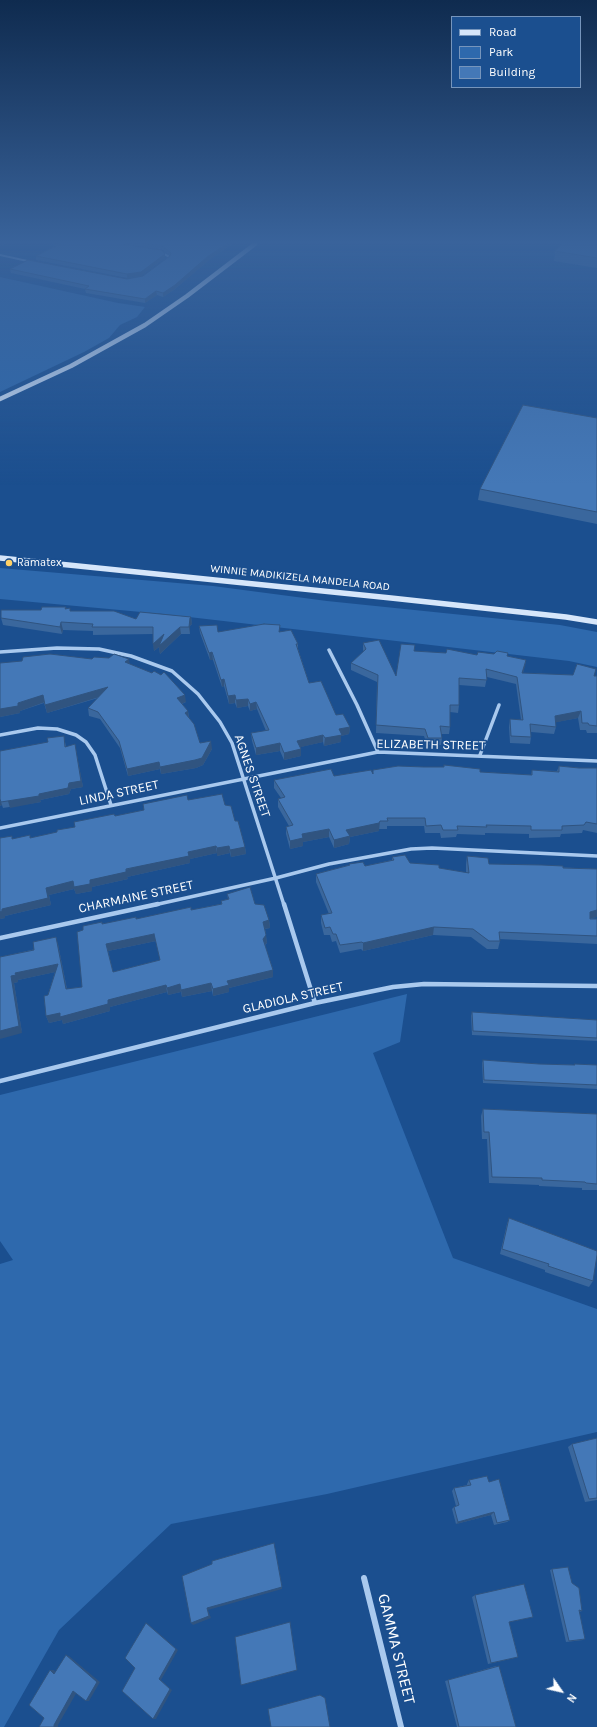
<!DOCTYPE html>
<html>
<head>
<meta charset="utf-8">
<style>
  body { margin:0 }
  #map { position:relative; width:597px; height:1727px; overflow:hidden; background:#1b4f8f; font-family:Karla,sans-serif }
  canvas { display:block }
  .legend { position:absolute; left:451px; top:16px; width:130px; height:72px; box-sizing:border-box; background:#1b4f8f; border:1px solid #7695bc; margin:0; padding:5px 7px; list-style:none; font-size:12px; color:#fff }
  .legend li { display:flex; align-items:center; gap:8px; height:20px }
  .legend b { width:20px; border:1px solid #7695bc }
  .north { position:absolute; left:541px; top:1671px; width:40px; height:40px; -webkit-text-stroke:3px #1b4f8f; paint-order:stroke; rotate:124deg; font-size:11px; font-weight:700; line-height:16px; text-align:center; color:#fff }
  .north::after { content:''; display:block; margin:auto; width:14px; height:18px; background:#fff; clip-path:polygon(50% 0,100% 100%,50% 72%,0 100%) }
</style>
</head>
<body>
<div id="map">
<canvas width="597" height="1727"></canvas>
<ul class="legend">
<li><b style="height:5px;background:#d6e6fa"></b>Road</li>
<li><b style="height:11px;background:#2e69ad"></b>Park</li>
<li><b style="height:11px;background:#4478b7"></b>Building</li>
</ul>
<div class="north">N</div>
</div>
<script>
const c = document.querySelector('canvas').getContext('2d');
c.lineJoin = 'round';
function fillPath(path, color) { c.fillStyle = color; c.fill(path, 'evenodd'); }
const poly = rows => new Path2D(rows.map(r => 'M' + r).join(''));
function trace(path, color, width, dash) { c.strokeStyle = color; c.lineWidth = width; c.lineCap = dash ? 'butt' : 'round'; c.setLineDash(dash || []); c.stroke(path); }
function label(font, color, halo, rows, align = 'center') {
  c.font = font + ' Karla,sans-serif'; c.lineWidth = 3.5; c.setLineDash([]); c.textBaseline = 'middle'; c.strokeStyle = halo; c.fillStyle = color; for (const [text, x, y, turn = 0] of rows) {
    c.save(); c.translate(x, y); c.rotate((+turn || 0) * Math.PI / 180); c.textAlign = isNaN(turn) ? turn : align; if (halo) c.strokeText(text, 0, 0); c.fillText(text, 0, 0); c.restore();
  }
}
fillPath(poly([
  [0,277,118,303,145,307,137,317,120,325,109,338,84,352,0,392],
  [0,568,213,586,327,601,560,625,597,632,597,667,569,661,163,614,0,599],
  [407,994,400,1042,373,1053,453,1258,597,1309,597,1432,327,1494,171,1524,59,1630,4,1727,0,1727,0,1264,13,1260,0,1241,0,1095]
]), '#2e69ad');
trace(poly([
  [160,252,168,256,169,258,166,261],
  [0,255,32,262]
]), '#a9c9ee', 2);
trace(poly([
  [329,650,357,705,378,752],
  [0,652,57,648,99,649,131,656,172,671,198,694,220,722,232,743,284,905],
  [0,735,38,728,57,729,76,735,86,742,95,755,111,805],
  [480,755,499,705],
  [0,828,378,752,597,761],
  [154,905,276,878,329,864,411,849,432,848,597,856]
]), '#a9c9ee', 3.5);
trace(poly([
  [284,904,315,1003],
  [0,938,158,904],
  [0,1081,315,1003,393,987,424,984,597,986]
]), '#a9c9ee', 4.5);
trace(poly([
  [364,1578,401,1727]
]), '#a9c9ee', 6);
trace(poly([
  [0,399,71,366,145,325,187,296,255,244]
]), '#d6e6fa', 4.5);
trace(poly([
  [0,558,391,598,566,617,597,622]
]), '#d6e6fa', 5.5);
fillPath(poly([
  [48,244,122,244,165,258,141,276,127,278,36,260,36,256,56,245],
  [125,244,232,244,208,261,175,289,163,297,157,295,145,303,86,293,85,289,11,273,10,269,127,279,143,276,170,256,163,250],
  [597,244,597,268,554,261,555,251],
  [597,418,597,524,478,500,480,489],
  [66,607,66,609,71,611,136,619,191,617,192,624,190,626,190,634,181,634,160,654,159,647,154,651,153,634,93,635,93,631,63,630,62,634,3,625,1,618,41,610],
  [199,626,218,632,281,632,298,644,298,649,309,683,336,715,350,727,349,734,341,736,341,742,324,746,323,742,300,747,301,749,301,756,284,760,280,751,256,755,252,741,251,733,266,731,257,709,250,711,248,706,237,708,235,703,229,704,224,686,222,687,213,660,210,660,200,633],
  [363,643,396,676,415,651,477,655,494,654,507,656,526,660,523,673,597,676,597,733,587,733,586,730,580,730,578,718,556,722,556,727,554,734,531,732,531,737,530,744,510,743,509,727,510,719,521,720,516,684,487,677,485,687,459,685,459,705,458,713,450,712,450,727,449,734,441,734,442,738,441,745,427,745,424,736,376,733,377,682,351,670,351,663,364,652,363,650],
  [0,663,129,664,186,702,182,704,188,711,189,717,200,743,212,749,203,765,196,768,161,774,160,769,128,776,120,748,100,719,89,716,88,708,98,698,47,713,44,703,20,711,20,713,0,717],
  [65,742,66,746,76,751,83,787,71,789,69,794,40,800,41,802,3,808,2,805,0,806,0,751],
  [559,766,579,768,597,768,597,833,583,830,582,833,561,834,560,837,529,838,529,834,485,833,485,835,457,834,456,837,441,838,440,833,425,833,424,826,387,826,387,829,379,829,379,831,350,837,349,844,334,848,329,837,303,842,303,846,290,849,286,834,286,827,289,826,278,807,278,799,281,798,274,788,274,780,373,774,480,772,531,775,532,770,557,771],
  [188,800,225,805,235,821,245,847,246,854,231,857,230,853,217,856,217,853,190,859,190,863,127,877,128,879,92,887,92,891,76,894,74,889,49,895,51,905,5,916,5,918,0,919,0,838,13,839,31,838,57,832,75,827,115,816,144,810,143,804],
  [467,856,489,864,597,869,597,917,590,918,597,919,597,944,499,939,500,941,498,949,487,949,471,937,433,935,363,951,361,949,340,953,336,941,332,942,330,935,324,935,321,923,321,915,329,914,316,882,316,874,349,865,349,864,365,866,392,860,392,857,410,863,466,873,466,864],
  [227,894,255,904,269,920,270,928,265,929,267,943,265,945,273,977,229,988,229,992,213,996,212,991,182,997,181,992,168,995,167,992,110,1007,110,1011,63,1024,62,1020,49,1023,46,1016,48,995,55,972,18,980,18,982,14,983,22,1033,0,957,58,944,67,989,82,987,83,930,102,924,136,919,191,910,221,904,221,901,228,899],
  [156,941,160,960,113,972,108,951],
  [472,1012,597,1020,597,1041,472,1035,471,1016],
  [483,1060,539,1064,574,1065,574,1064,597,1065,597,1089,483,1083,482,1063],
  [483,1109,597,1114,597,1190,582,1190,582,1188,539,1186,539,1185,489,1183,487,1139,482,1139,481,1116],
  [509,1218,593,1281,589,1287,545,1272,545,1270,500,1254,507,1224],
  [597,1438,597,1500,585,1502,568,1447,572,1444],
  [469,1480,489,1482,510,1520,507,1522,494,1525,491,1515,456,1524,452,1509,454,1507,456,1506,452,1491,454,1488,467,1485,467,1484],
  [552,1569,572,1583,582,1611,579,1612,583,1640,566,1642,550,1570],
  [475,1595,533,1617,509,1622,518,1657,488,1664,472,1597],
  [496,1666,516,1727,457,1727,445,1681]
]), '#3a679d');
fillPath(poly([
  [0,244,5,244,0,246],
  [227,244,232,244,208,261,175,289,163,297,163,293,207,257],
  [165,254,165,258,141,276,127,278,127,274],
  [156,291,157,295,145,303,145,299],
  [191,617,192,624,190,626,190,634,189,627,190,618],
  [61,622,63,630,62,634,60,627],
  [180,627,181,634,160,654,159,647,154,651,153,644,164,634],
  [212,652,213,660,210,660,209,653],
  [129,659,130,666,125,662],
  [526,660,525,667,520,680,522,673],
  [224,679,224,686,222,687,221,680],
  [108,687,109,694,47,713,45,705],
  [43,695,45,702,20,711,20,713,0,717,0,709],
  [185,695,186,702,178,705,177,698],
  [235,695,235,703,229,704,228,696],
  [248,699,248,706,237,708,236,700],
  [256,702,257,709,250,711,250,704],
  [188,711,189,719,185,713],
  [581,711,578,718,553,723,555,716],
  [350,727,349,734,341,736,341,742,324,746,325,738,339,729],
  [323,735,323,742,297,748,297,741],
  [211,741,212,749,203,765,196,768,161,774,160,767],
  [280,743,280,751,256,755,256,748],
  [75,744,83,787,71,789,69,794,40,800,41,802,10,808,8,801,39,794],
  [301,749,301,756,284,760,284,753],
  [159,762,160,769,128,776,127,769],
  [0,799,2,805,0,806],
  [380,821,379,831,350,837,349,844,334,848,334,840,346,830],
  [329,829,329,837,303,842,303,846,290,849,290,841,302,834],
  [216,846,217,853,190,859,190,863,127,877,128,879,92,887,92,891,76,894,74,889,49,895,51,905,5,916,5,918,0,919,0,912,2,909,46,888,73,881,90,880,188,852],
  [229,846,230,853,217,856,217,848],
  [245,847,246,854,231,857,230,850],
  [597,910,597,917,587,919,590,912],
  [269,920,270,928,264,929,263,922],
  [434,927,433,935,363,951,363,943],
  [154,934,156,941,108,951,106,944],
  [266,935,267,943,263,946,263,939],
  [56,937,58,944,68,996,66,989],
  [58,964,60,971,18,980,18,982,14,983,22,1033,0,1039,0,1031,11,976,15,973],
  [273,970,273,977,229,988,229,992,213,996,213,989,227,981],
  [211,983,212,991,182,997,181,990],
  [180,984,181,992,168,995,167,988],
  [166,985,167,992,110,1007,110,1011,63,1024,62,1020,49,1023,46,1016],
  [494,1512,491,1515,456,1524,458,1522],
  [282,1587,282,1589,208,1610,211,1618,193,1625,191,1623,207,1608],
  [146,1623,148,1624,178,1650,161,1680,172,1690,156,1719,153,1719,159,1679],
  [66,1655,69,1656,100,1682,89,1701,86,1701],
  [50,1670,54,1670,58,1675,54,1674],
  [73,1691,77,1692,58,1725,58,1727,54,1727,54,1725]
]), '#305480');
const building = poly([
  [60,244,122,244,161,250,165,254,141,272,127,274,36,256,60,244],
  [148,244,227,244,207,257,175,285,163,293,156,291,145,299,85,289,89,286,10,269,28,260,127,279,143,276,170,256,171,253,162,246,148,244],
  [561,244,597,244,597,258,555,251,561,244],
  [523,405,597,418,597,512,480,489,523,405],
  [42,607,66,607,65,609,70,608,70,611,114,611,136,619,140,612,191,617,190,618,189,627,180,627,159,646,164,634,153,644,153,627,92,627,93,624,61,622,60,627,1,618,1,610,41,610,42,607],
  [264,624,280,625,279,632,291,630,298,644,296,644,309,683,321,681,336,715,343,714,350,727,339,729,342,735,325,738,323,735,297,741,301,749,284,753,280,743,256,748,251,733,269,730,256,702,250,704,248,699,236,700,235,695,228,696,224,679,221,680,212,652,209,653,199,626,217,625,218,632,264,624],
  [379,640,396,676,401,644,415,645,414,651,446,653,447,649,477,655,478,652,494,654,497,651,508,653,507,656,526,660,522,673,573,675,577,664,596,669,594,676,597,676,597,726,589,725,588,723,582,723,581,711,555,716,556,727,530,724,531,737,511,736,510,719,523,720,517,677,486,669,487,680,459,678,459,705,450,705,450,727,440,726,442,738,428,738,425,729,376,725,378,675,351,663,366,649,363,643,379,640],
  [50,654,92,659,94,657,109,658,114,654,129,659,125,662,152,673,154,671,161,675,164,672,185,695,177,698,188,711,185,713,194,724,200,743,211,741,202,758,195,760,160,767,159,762,127,769,119,741,98,712,88,708,108,687,45,705,43,695,18,703,18,706,0,709,0,663,22,661,23,657,50,654],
  [64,736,65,747,75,744,81,781,69,783,68,788,39,794,39,796,1,802,0,799,0,751,48,742,47,738,64,736],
  [444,765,480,769,480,772,532,775,532,770,559,772,559,766,579,768,597,768,597,824,586,822,584,825,562,826,562,830,531,830,531,826,486,825,487,827,457,826,458,830,443,830,441,825,426,826,425,818,387,818,388,821,380,821,379,823,346,830,350,836,334,840,329,829,302,834,303,838,290,841,286,827,293,825,278,799,285,797,274,780,331,769,334,776,371,770,373,774,373,770,398,766,424,767,444,767,444,765],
  [222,794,225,805,231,806,235,821,238,821,245,847,230,850,229,846,217,848,216,846,188,852,189,856,126,869,126,872,90,880,90,884,74,887,73,881,46,888,48,898,2,909,2,911,0,912,0,838,12,836,12,839,30,835,30,838,57,832,57,830,75,827,74,822,114,814,115,816,144,810,143,804,187,795,188,800,222,794],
  [405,855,410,863,439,865,439,868,469,873,467,856,488,858,489,864,542,865,563,866,563,868,597,869,597,910,590,912,590,919,597,919,597,936,499,932,500,941,489,941,473,929,434,927,363,943,362,942,340,945,336,934,333,934,330,927,325,928,321,915,332,913,316,874,350,865,349,864,363,862,365,866,394,860,392,857,405,855],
  [250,887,255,904,264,905,269,920,263,922,266,935,263,939,273,970,227,981,229,985,213,989,211,983,181,990,180,984,167,988,166,985,108,1000,108,1004,60,1017,60,1013,46,1016,44,996,48,995,58,964,15,973,16,975,11,976,19,1026,0,1031,0,957,34,950,33,942,56,937,66,989,82,987,77,932,83,930,83,926,102,922,102,924,136,917,136,919,191,907,191,910,222,904,221,901,229,899,227,894,250,887],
  [154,934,160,960,113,972,106,944,154,934],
  [472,1012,597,1020,597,1038,473,1031,472,1012],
  [483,1060,539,1064,575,1065,574,1064,597,1065,597,1085,484,1080,483,1060],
  [483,1109,597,1114,597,1184,586,1183,585,1182,542,1180,542,1178,492,1177,489,1132,484,1132,483,1109],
  [509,1218,597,1251,597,1255,593,1281,548,1266,549,1264,502,1249,509,1218],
  [597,1438,597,1498,589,1499,572,1444,597,1438],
  [487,1476,489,1482,499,1479,510,1520,497,1523,494,1512,458,1522,454,1507,459,1505,454,1488,471,1485,469,1480,487,1476],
  [274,1543,282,1587,207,1608,209,1616,191,1623,182,1576,212,1564,212,1561,274,1543],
  [568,1567,572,1583,579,1588,582,1611,579,1610,585,1639,569,1641,552,1569,568,1567],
  [524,1584,533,1617,509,1622,518,1657,491,1663,475,1595,524,1584],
  [290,1622,297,1670,241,1685,235,1637,290,1622],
  [146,1623,176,1649,159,1679,170,1689,153,1719,122,1691,135,1668,125,1658,146,1623],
  [66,1655,97,1682,86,1701,73,1691,54,1725,54,1727,39,1727,44,1718,29,1705,50,1670,54,1674,66,1655],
  [499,1666,516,1727,459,1727,448,1680,499,1666],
  [320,1695,325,1698,330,1727,271,1727,268,1709,320,1695]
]);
fillPath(building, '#4478b7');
trace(building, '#305480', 1);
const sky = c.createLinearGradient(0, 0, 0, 485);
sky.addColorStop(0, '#0f2b4f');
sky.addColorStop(0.5, '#39639b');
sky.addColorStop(1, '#39639b00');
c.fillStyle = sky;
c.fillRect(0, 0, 597, 485);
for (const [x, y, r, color] of [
  [9,563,4,"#ffd166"]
]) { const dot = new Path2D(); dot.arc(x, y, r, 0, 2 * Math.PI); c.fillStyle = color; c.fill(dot); trace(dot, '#1b4f8f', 1.5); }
label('11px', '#fff', '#1b4f8f', [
  ["Ramatex",17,563]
], 'left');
label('11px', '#fff', '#1b4f8f', [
  ["WINNIE MADIKIZELA MANDELA ROAD",300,578,6]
]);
label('13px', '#fff', '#1b4f8f', [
  ["ELIZABETH STREET",431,745,1],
  ["AGNES STREET",252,776,71],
  ["LINDA STREET",119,793,-12],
  ["CHARMAINE STREET",136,897,-12],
  ["GLADIOLA STREET",293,998,-13]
]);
label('16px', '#fff', '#1b4f8f', [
  ["GAMMA STREET",396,1649,76]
]);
</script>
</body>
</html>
